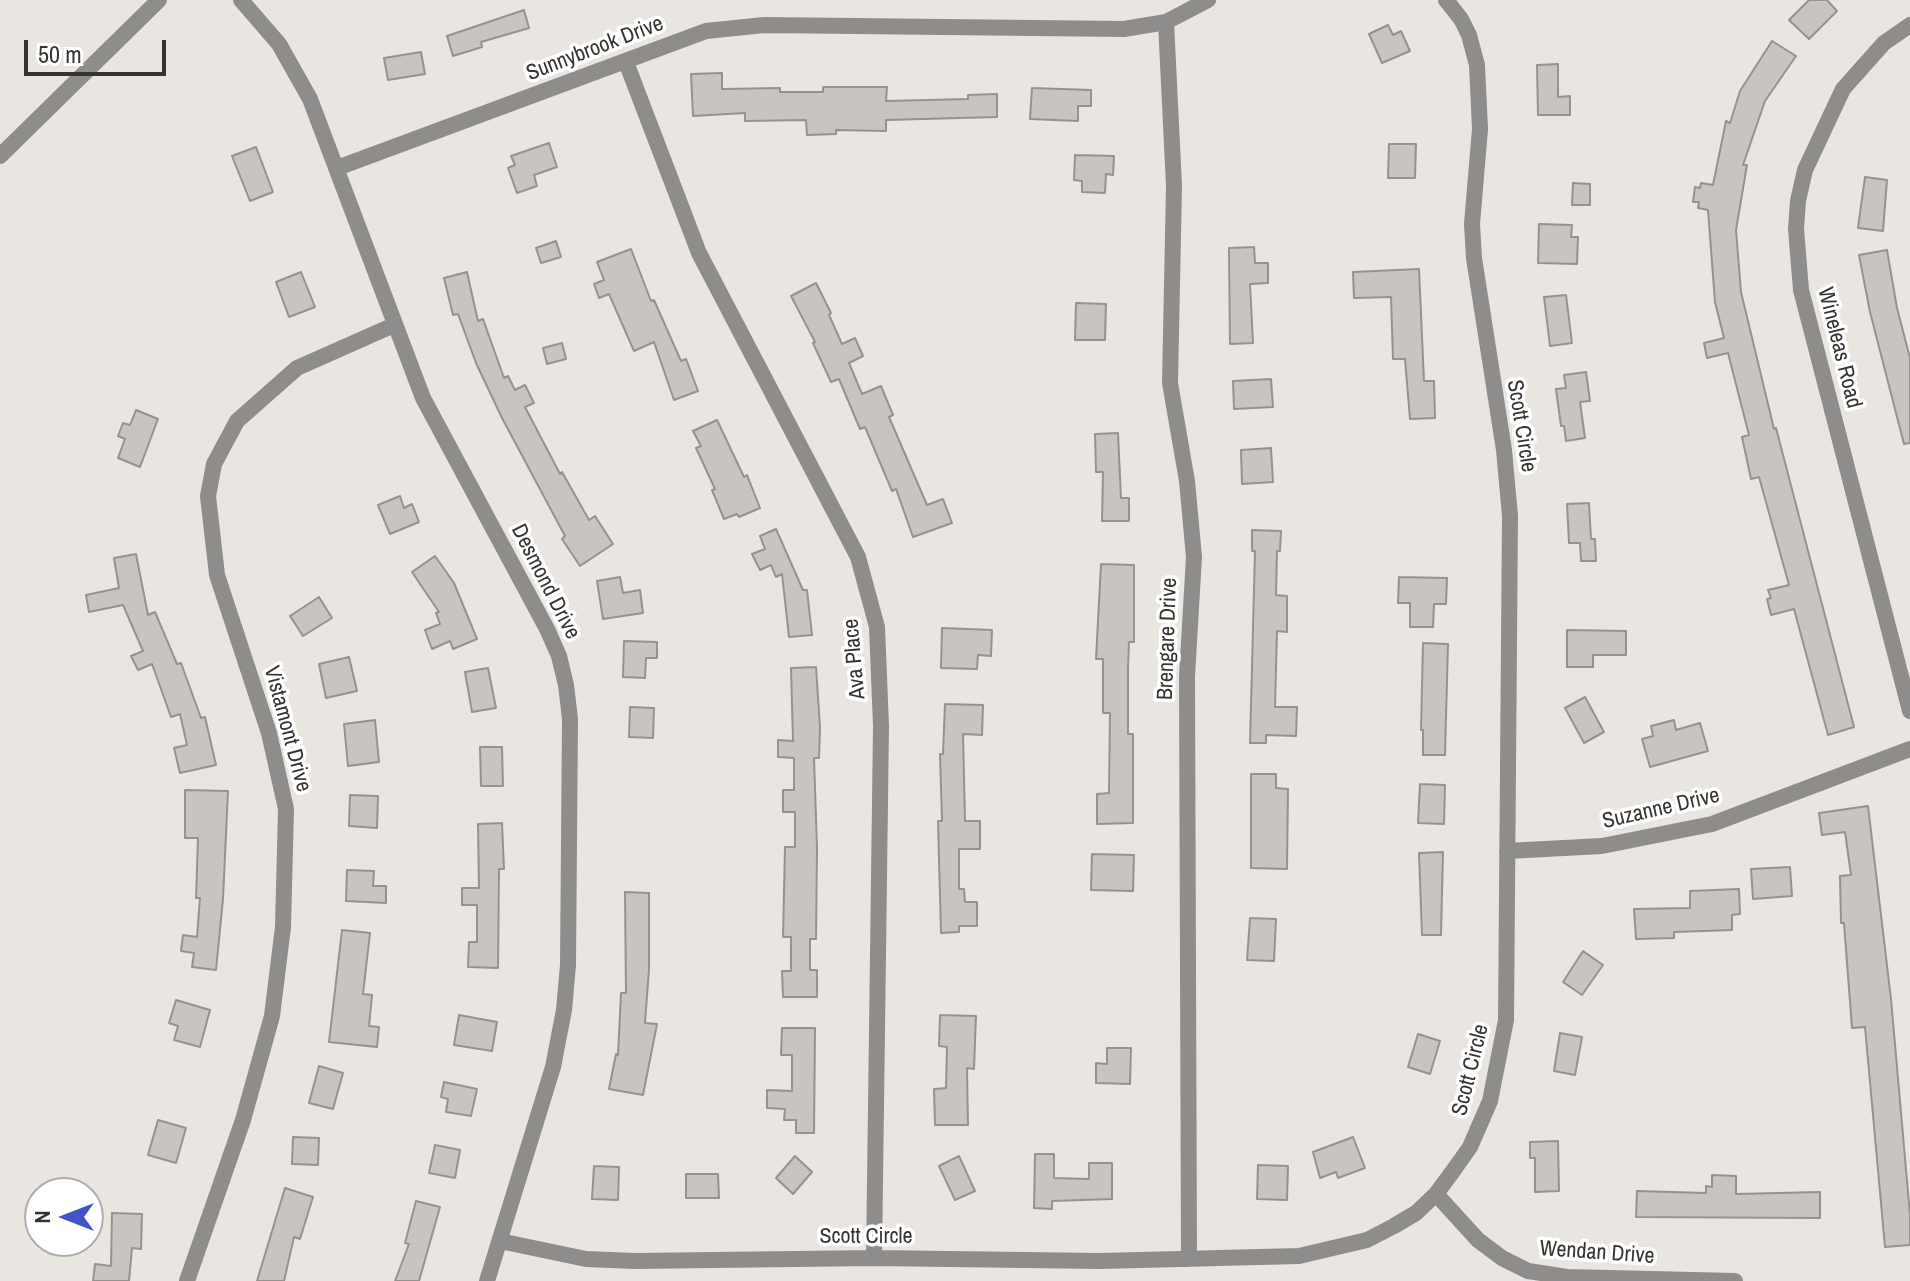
<!DOCTYPE html>
<html>
<head>
<meta charset="utf-8">
<style>
  body { margin:0 }
  #map { position:relative; width:1910px; height:1281px; overflow:hidden; background:#e9e5e0; font-family:"Archivo Narrow",sans-serif }
  canvas { display:block }
  .north { position:absolute; left:24px; top:1177px; width:80px; height:80px; box-sizing:border-box; background:#fff; border:2px solid #afaead; border-radius:50%; rotate:270deg; font-size:22px; font-weight:700; line-height:32px; text-align:center; color:#363433 }
  .north::after { content:''; display:block; margin:auto; width:28px; height:36px; background:#4254c8; clip-path:polygon(50% 0,100% 100%,50% 72%,0 100%) }
  .scale { position:absolute; left:24px; top:40px; width:142px; height:36px; box-sizing:border-box; border:4px solid #363433; border-top:0; padding-left:10px; font-size:24px; line-height:28px; white-space:nowrap; color:#363433; -webkit-text-stroke:6px #fff; paint-order:stroke }
</style>
</head>
<body>
<div id="map">
<canvas width="1910" height="1281"></canvas>
<div class="north">N</div>
<div class="scale">50 m</div>
</div>
<script>
const c = document.querySelector('canvas').getContext('2d');
c.lineJoin = 'round';
function fillPath(path, color) { c.fillStyle = color; c.fill(path, 'evenodd'); }
const poly = rows => new Path2D(rows.map(r => 'M' + r).join(''));
function trace(path, color, width, dash) { c.strokeStyle = color; c.lineWidth = width; c.lineCap = dash ? 'butt' : 'round'; c.setLineDash(dash || []); c.stroke(path); }
function label(font, color, halo, rows, align = 'center') {
  c.font = font + ' "Archivo Narrow",sans-serif'; c.lineWidth = 7; c.setLineDash([]); c.textBaseline = 'middle'; c.strokeStyle = halo; c.fillStyle = color; for (const [text, x, y, turn = 0] of rows) {
    c.save(); c.translate(x, y); c.rotate((+turn || 0) * Math.PI / 180); c.textAlign = isNaN(turn) ? turn : align; if (halo) c.strokeText(text, 0, 0); c.fillText(text, 0, 0); c.restore();
  }
}
const building = poly([
  [1809,0,1827,0,1837,11,1809,39,1789,20,1809,0],
  [524,10,529,28,481,42,482,47,453,56,447,36,524,10],
  [1388,25,1393,35,1401,31,1410,51,1382,63,1369,34,1388,25],
  [1772,41,1796,56,1765,101,1743,165,1747,165,1736,230,1741,292,1774,429,1776,428,1854,727,1828,735,1794,609,1771,615,1767,599,1771,598,1768,590,1789,585,1759,477,1751,479,1742,437,1749,435,1728,353,1707,358,1704,343,1724,338,1715,302,1708,210,1698,208,1699,202,1693,202,1695,187,1700,188,1701,183,1713,185,1726,121,1730,123,1740,91,1772,41],
  [421,52,425,74,388,80,384,58,421,52],
  [1558,64,1558,97,1570,96,1570,115,1538,115,1537,65,1558,64],
  [722,73,722,89,780,88,780,92,823,92,823,87,887,87,886,101,968,99,968,95,997,94,997,117,886,120,886,131,836,130,836,134,807,135,806,120,745,121,745,113,693,116,691,74,722,73],
  [1032,88,1091,90,1091,106,1078,106,1078,121,1030,119,1032,88],
  [549,143,557,167,534,175,537,186,517,193,508,168,515,165,511,156,549,143],
  [1389,144,1416,144,1415,178,1388,178,1389,144],
  [256,147,273,192,250,201,232,156,256,147],
  [1075,155,1114,156,1113,175,1106,174,1105,193,1082,192,1082,181,1074,180,1075,155],
  [1865,177,1887,180,1883,231,1858,228,1865,177],
  [1573,183,1590,184,1590,205,1572,205,1573,183],
  [1539,224,1572,225,1571,237,1578,237,1577,264,1538,263,1539,224],
  [556,241,561,257,541,263,536,248,556,241],
  [1254,247,1255,263,1268,263,1268,283,1250,284,1253,343,1230,344,1229,248,1254,247],
  [631,249,651,301,654,300,681,361,686,359,698,391,674,400,654,342,634,351,609,294,599,298,594,284,604,280,597,262,631,249],
  [1887,250,1897,308,1910,358,1910,443,1904,444,1870,312,1859,255,1887,250],
  [1419,269,1424,381,1434,381,1435,418,1410,419,1405,359,1393,359,1391,297,1354,298,1353,272,1419,269],
  [301,272,315,307,289,317,276,282,301,272],
  [467,272,478,321,483,319,504,378,508,376,515,390,525,385,534,403,525,407,560,474,562,472,589,520,595,516,613,544,580,566,562,539,565,536,502,418,476,363,458,314,453,315,444,278,467,272],
  [816,283,831,313,829,315,842,344,855,338,863,356,849,363,862,394,881,386,893,415,889,417,927,505,943,499,952,523,913,537,896,489,892,491,865,427,860,429,839,379,831,382,813,343,815,342,791,296,816,283],
  [1566,295,1572,343,1550,346,1544,297,1566,295],
  [1076,303,1106,304,1105,340,1075,340,1076,303],
  [562,343,566,359,547,364,543,348,562,343],
  [1586,372,1590,401,1580,402,1585,438,1566,441,1564,426,1561,426,1556,389,1566,388,1564,375,1586,372],
  [1271,379,1273,407,1234,409,1233,381,1271,379],
  [136,410,158,419,140,467,118,458,125,439,118,436,123,423,130,425,136,410],
  [717,420,744,477,747,475,760,508,739,517,737,514,724,519,712,490,715,489,696,448,701,446,693,431,717,420],
  [1118,433,1121,498,1129,498,1129,521,1102,521,1103,472,1096,472,1095,434,1118,433],
  [1271,448,1273,482,1242,484,1241,450,1271,448],
  [400,496,404,508,412,504,419,522,390,534,378,505,400,496],
  [1589,503,1591,539,1595,539,1596,561,1581,561,1580,543,1569,543,1567,504,1589,503],
  [776,529,803,590,807,590,812,635,789,637,782,574,776,577,771,565,760,570,752,554,765,549,760,536,776,529],
  [1252,530,1281,531,1280,551,1277,551,1276,595,1287,596,1287,632,1277,631,1275,707,1297,707,1296,736,1266,735,1266,743,1250,743,1255,551,1252,551,1252,530],
  [136,554,148,615,155,612,177,664,181,663,201,718,205,717,216,765,180,773,174,748,187,745,180,714,171,717,152,664,138,670,131,656,143,651,123,605,89,612,86,595,119,588,114,558,136,554],
  [435,556,454,583,477,639,453,649,450,641,432,649,425,630,440,624,436,613,439,612,412,572,435,556],
  [1101,564,1134,565,1134,642,1129,642,1128,668,1128,734,1133,734,1133,823,1097,824,1097,794,1109,793,1110,713,1103,713,1103,659,1096,659,1101,564],
  [620,577,623,593,640,590,643,613,603,619,597,581,620,577],
  [1399,577,1447,578,1446,604,1434,604,1433,627,1410,627,1410,603,1398,603,1399,577],
  [319,597,332,618,303,636,290,616,319,597],
  [942,628,992,630,991,656,978,655,977,669,941,668,942,628],
  [1567,630,1626,631,1626,655,1593,655,1593,667,1567,667,1567,630],
  [624,641,657,642,657,658,646,658,645,678,623,677,624,641],
  [1423,643,1448,644,1445,755,1423,755,1423,730,1421,730,1423,643],
  [349,657,357,691,326,698,319,664,349,657],
  [816,667,820,727,819,758,814,758,817,848,816,939,810,939,810,970,817,970,817,997,783,997,782,971,791,971,791,937,783,937,785,847,795,847,795,812,783,812,783,790,794,790,794,758,778,757,778,740,793,741,791,668,816,667],
  [488,668,496,708,472,712,465,672,488,668],
  [1585,697,1604,732,1584,743,1565,708,1585,697],
  [945,704,983,705,982,735,963,734,965,821,980,821,980,849,959,849,959,889,964,889,965,902,977,902,977,926,959,926,959,932,941,933,938,821,942,821,940,754,943,754,945,704],
  [630,707,654,708,653,738,629,737,630,707],
  [375,720,379,762,348,766,344,724,375,720],
  [1674,720,1676,730,1700,723,1708,751,1650,767,1642,739,1653,736,1651,726,1674,720],
  [480,747,502,747,503,786,481,786,480,747],
  [1251,774,1276,774,1276,788,1288,789,1287,869,1251,868,1251,774],
  [1420,784,1445,785,1444,824,1418,823,1420,784],
  [185,790,228,791,223,899,216,970,192,967,194,953,181,951,183,935,197,937,200,898,196,898,198,838,185,838,185,790],
  [350,795,378,796,377,828,349,826,350,795],
  [1868,806,1891,999,1910,1215,1910,1245,1885,1247,1865,1027,1852,1028,1844,923,1841,923,1840,876,1851,875,1845,832,1822,835,1819,813,1868,806],
  [502,823,504,869,499,869,498,968,468,967,469,942,477,942,477,905,462,905,462,888,479,888,478,824,502,823],
  [1443,852,1441,935,1422,935,1419,853,1443,852],
  [1092,854,1134,855,1133,891,1091,890,1092,854],
  [1790,867,1792,896,1753,899,1751,869,1790,867],
  [347,870,374,871,373,886,386,886,386,903,346,901,347,870],
  [1739,889,1740,914,1732,915,1732,930,1674,932,1674,938,1636,939,1634,909,1690,908,1690,891,1739,889],
  [625,892,649,893,649,969,645,1023,657,1024,643,1095,609,1089,616,1054,618,1055,621,993,626,993,625,892],
  [1250,918,1276,919,1274,961,1247,960,1250,918],
  [342,930,370,933,363,994,372,995,369,1026,379,1027,377,1047,329,1042,342,930],
  [1583,951,1603,965,1582,995,1563,982,1583,951],
  [176,1000,210,1010,200,1047,174,1040,178,1026,169,1023,176,1000],
  [459,1015,497,1022,492,1051,454,1045,459,1015],
  [940,1015,976,1016,974,1069,967,1068,968,1125,935,1125,934,1089,946,1088,947,1047,939,1046,940,1015],
  [782,1028,815,1028,814,1133,796,1133,796,1120,784,1120,785,1109,767,1108,767,1090,792,1091,792,1055,781,1055,782,1028],
  [1560,1033,1582,1037,1575,1075,1554,1071,1560,1033],
  [1418,1034,1440,1041,1430,1074,1408,1067,1418,1034],
  [1107,1048,1131,1048,1130,1084,1096,1083,1096,1063,1107,1064,1107,1048],
  [319,1066,343,1073,333,1109,309,1103,319,1066],
  [444,1082,477,1089,471,1116,446,1112,448,1099,441,1097,444,1082],
  [158,1120,186,1128,176,1163,148,1155,158,1120],
  [293,1137,319,1138,318,1165,292,1164,293,1137],
  [1353,1137,1365,1168,1338,1178,1336,1172,1320,1178,1313,1152,1353,1137],
  [1558,1141,1559,1191,1535,1192,1535,1158,1530,1158,1530,1142,1558,1141],
  [435,1145,460,1150,455,1178,429,1173,435,1145],
  [1035,1154,1054,1154,1054,1178,1089,1179,1089,1163,1112,1163,1112,1199,1052,1201,1052,1209,1034,1208,1035,1154],
  [795,1156,812,1172,793,1194,776,1178,795,1156],
  [959,1156,975,1191,955,1200,939,1166,959,1156],
  [1258,1165,1288,1166,1287,1200,1257,1199,1258,1165],
  [594,1166,619,1167,618,1200,592,1199,594,1166],
  [686,1174,718,1174,719,1198,686,1198,686,1174],
  [1712,1175,1736,1176,1736,1194,1820,1192,1820,1218,1636,1217,1637,1191,1706,1193,1706,1186,1712,1187,1712,1175],
  [285,1188,313,1197,300,1239,294,1237,284,1281,257,1281,285,1188],
  [416,1201,440,1207,419,1281,395,1281,409,1244,405,1243,416,1201],
  [112,1213,142,1214,141,1249,132,1248,129,1281,93,1281,95,1264,111,1266,112,1213]
]);
fillPath(building, '#c9c4c0');
trace(building, '#97928e', 2);
trace(poly([
  [241,0,279,44,310,99,423,398,547,629,559,656,566,685,570,719,568,965,564,1010,553,1067,487,1281],
  [1166,22,1174,186,1170,383,1187,481,1194,557,1187,676,1189,1259],
  [1910,25,1884,43,1843,89,1805,170,1798,201,1796,229,1801,290,1910,711],
  [626,62,699,253,858,557,877,627,881,726,874,1258],
  [0,156,159,0],
  [337,168,706,31,764,25,1124,29,1166,22,1208,0],
  [1507,851,1602,846,1712,824,1910,749],
  [1436,1194,1478,1240,1502,1258,1528,1271,1567,1277,1735,1281],
  [500,1241,586,1259,635,1261,874,1258,1100,1261,1299,1256,1367,1240,1394,1226,1416,1213,1436,1194,1453,1171,1470,1147,1490,1101,1506,1020,1510,516,1504,450,1474,258,1472,224,1480,129,1477,65,1469,35,1461,19,1446,0],
  [187,1281,243,1120,272,1016,283,927,286,809,269,733,217,575,208,496,214,464,237,421,297,368,394,325]
]), '#8f8d8b', 16);
label('22px', '#363433', '#fff', [
  ["Sunnybrook Drive",595,49,-21],
  ["Wineleas Road",1839,348,76],
  ["Scott Circle",1521,426,81],
  ["Desmond Drive",545,582,63],
  ["Brengare Drive",1168,639,-88],
  ["Ava Place",855,659,-95],
  ["Vistamont Drive",287,729,75],
  ["Suzanne Drive",1661,809,-13],
  ["Scott Circle",1471,1070,-76],
  ["Scott Circle",866,1237],
  ["Wendan Drive",1597,1253,4]
]);
</script>
</body>
</html>
